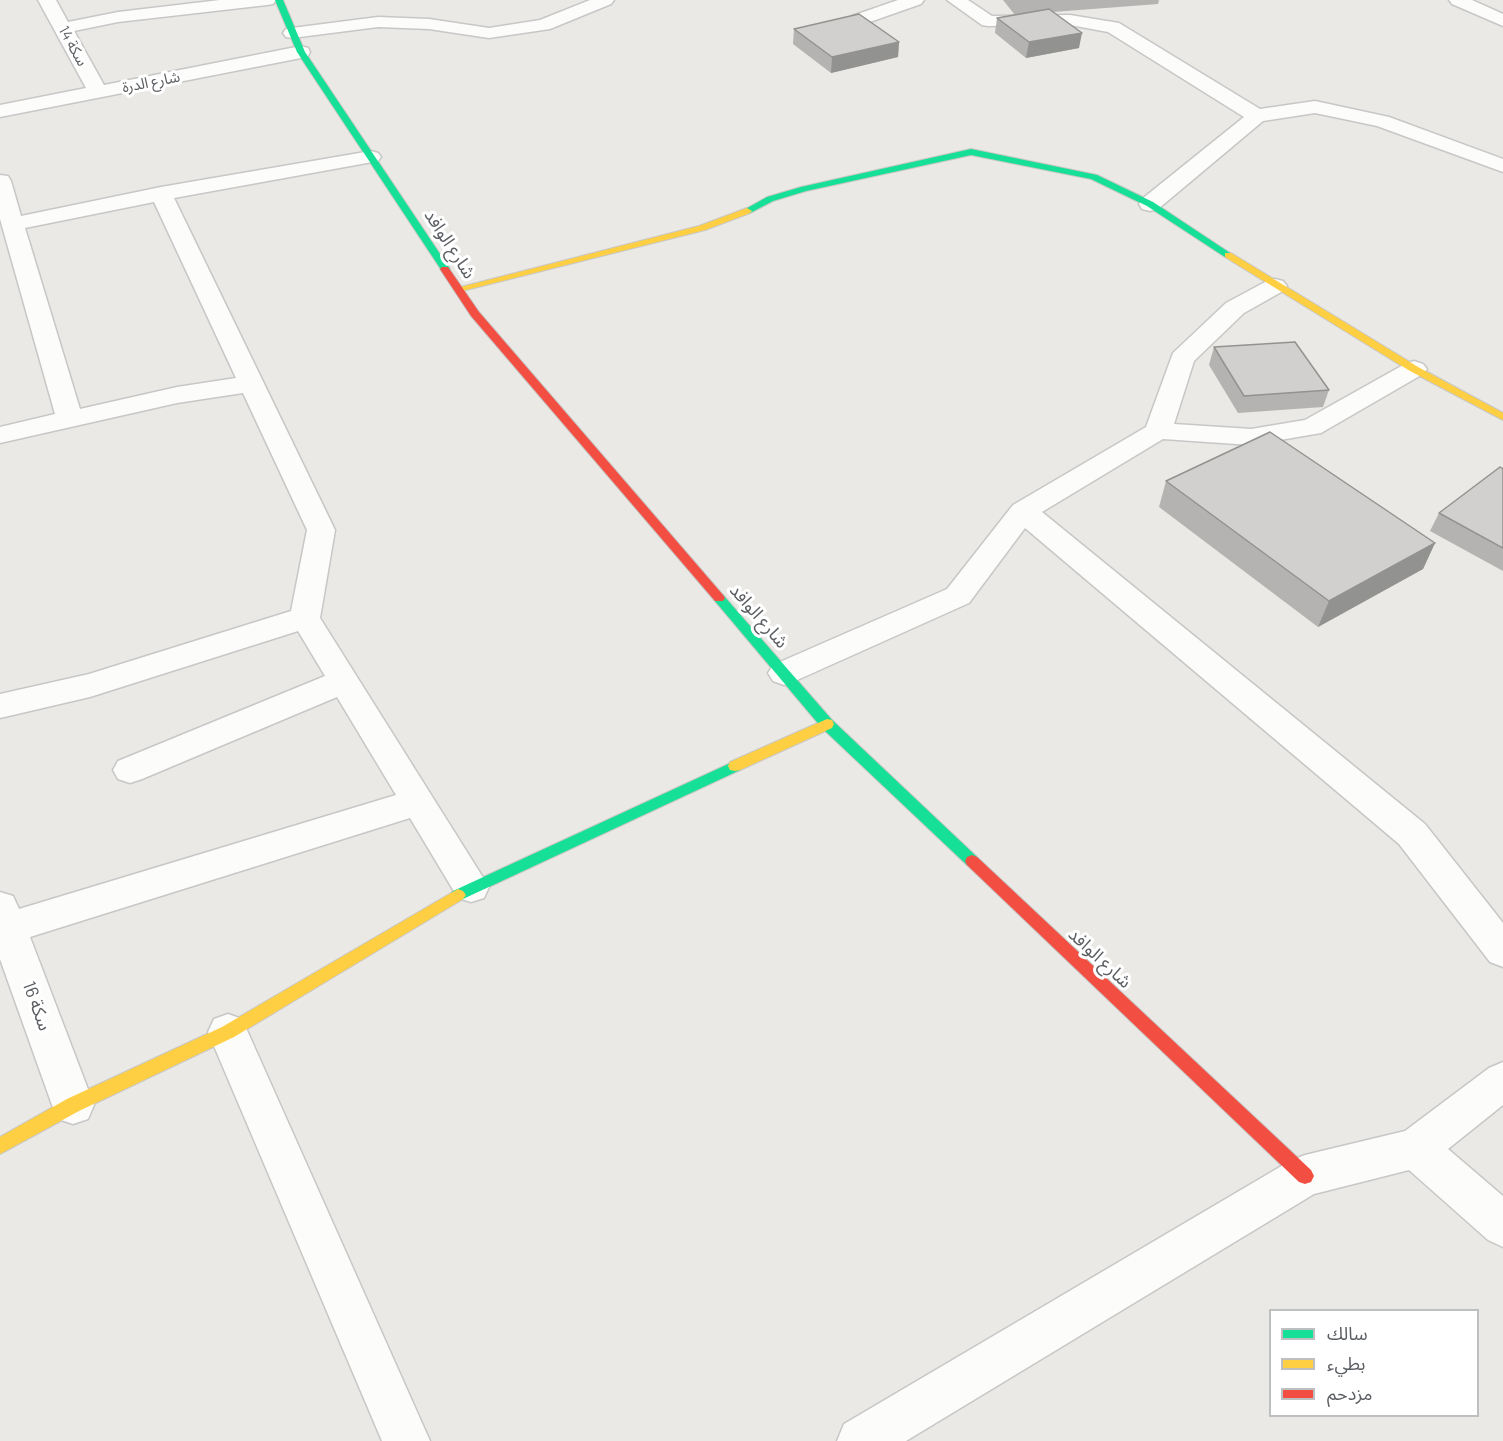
<!DOCTYPE html>
<html>
<head>
<meta charset="utf-8">
<style>
  body { margin:0 }
  #map { position:relative; width:1503px; height:1441px; overflow:hidden; background:#eae9e5; font-family:Barlow,"Noto Sans Arabic",sans-serif }
  canvas { display:block }
  .legend { position:absolute; left:1269px; top:1309px; width:210px; height:108px; box-sizing:border-box; background:#fff; border:2px solid #bdbfc0; margin:0; padding:8px 10px; list-style:none; font-size:18px; color:#5b5e62 }
  .legend li { display:flex; align-items:center; gap:12px; height:30px }
  .legend b { width:30px; border:2px solid #bdbfc0 }
</style>
</head>
<body>
<div id="map">
<canvas width="1503" height="1441"></canvas>
<ul class="legend">
<li><b style="height:8px;background:#16e098"></b>سالك</li>
<li><b style="height:8px;background:#ffcf43"></b>بطيء</li>
<li><b style="height:8px;background:#f24e42"></b>مزدحم</li>
</ul>
</div>
<script>
const c = document.querySelector('canvas').getContext('2d');
c.lineJoin = 'round';
const poly = rows => new Path2D(rows.map(r => 'M' + r).join(''));
function trace(path, color, width, dash) { c.strokeStyle = color; c.lineWidth = width; c.lineCap = dash ? 'butt' : 'round'; c.setLineDash(dash || []); c.stroke(path); }
function fillPath(path, color) { c.fillStyle = color; c.fill(path, 'evenodd'); }
function label(font, color, halo, rows, align = 'center') {
  c.font = font + ' Barlow,"Noto Sans Arabic",sans-serif'; c.lineWidth = 6; c.setLineDash([]); c.textBaseline = 'middle'; c.strokeStyle = halo; c.fillStyle = color; for (const [text, x, y, turn = 0] of rows) {
    c.save(); c.translate(x, y); c.rotate((+turn || 0) * Math.PI / 180); c.textAlign = isNaN(turn) ? turn : align; if (halo) c.strokeText(text, 0, 0); c.fillText(text, 0, 0); c.restore();
  }
}
const street = poly([
  [38,0,56,0,68,22,118,12,220,0,276,0,273,4,267,5,118,22,74,31,104,85,301,46,308,48,310,52,308,56,301,58,0,117,0,105,86,88,38,0],
  [590,0,614,0,611,4,550,29,489,38,429,29,378,27,292,38,286,37,283,33,286,29,292,28,378,17,429,19,489,28,540,20,590,0],
  [898,0,924,0,921,4,864,24,858,25,852,24,849,20,852,16,898,0],
  [947,0,968,0,992,16,1070,15,1119,23,1260,109,1315,101,1389,117,1503,159,1503,172,1377,126,1315,113,1263,121,1158,209,1150,211,1142,209,1139,204,1142,199,1244,117,1108,32,1070,25,988,26,982,25,947,0],
  [1449,0,1472,0,1503,14,1503,26,1452,4,1449,0],
  [371,151,378,153,381,157,378,161,174,198,335,530,320,618,489,887,484,898,471,902,458,898,410,818,30,937,94,1105,88,1119,73,1124,58,1119,52,1105,0,959,0,892,13,896,19,909,396,795,337,697,142,779,130,783,118,779,113,770,118,761,325,676,298,631,90,697,0,718,0,694,89,674,291,611,307,530,243,393,177,403,0,443,0,427,55,414,0,219,0,175,8,176,11,181,21,216,161,187,371,151],
  [154,202,236,378,177,387,80,409,25,228,154,202],
  [1275,279,1283,281,1287,286,1283,291,1244,313,1194,361,1174,424,1251,429,1305,420,1405,364,1414,361,1423,364,1427,369,1423,374,1321,433,1251,445,1163,439,1042,512,1425,824,1503,923,1503,967,1490,962,1399,844,1025,528,969,603,795,681,784,685,773,681,768,673,773,665,947,589,1013,505,1146,427,1173,353,1226,303,1267,281,1275,279],
  [228,1014,242,1019,430,1441,382,1441,208,1032,214,1019,228,1014],
  [1503,1062,1503,1105,1448,1149,1503,1196,1503,1247,1488,1240,1409,1170,1314,1194,906,1441,837,1441,844,1424,1290,1161,1305,1155,1405,1131,1489,1068,1503,1062]
]);
const fast = poly([
  [275,0,283,0,305,52,450,269,448,271,442,271,297,52,275,0],
  [971,149,1097,175,1153,202,1233,255,1225,257,1147,206,1091,179,971,155,806,191,773,201,750,213,742,211,767,197,801,187,971,149],
  [719,594,723,595,832,720,977,857,979,861,977,865,972,867,967,865,822,728,715,601,713,598,715,595,719,594],
  [735,761,740,762,742,766,740,770,463,899,458,901,453,899,450,895,453,891,735,761]
]);
const slow = poly([
  [747,208,752,211,750,213,705,230,458,292,453,289,699,226,747,208],
  [1225,253,1231,253,1418,367,1503,413,1503,420,1410,371,1225,257,1225,253],
  [827,719,832,720,834,724,832,728,740,770,735,771,730,770,728,766,730,762,827,719],
  [458,889,463,891,466,895,463,899,234,1037,79,1111,0,1154,0,1137,67,1099,222,1027,458,889]
]);
const jam = poly([
  [442,267,448,267,479,312,723,595,725,598,723,601,715,601,471,316,440,269,442,267],
  [972,855,977,857,1311,1170,1314,1176,1311,1182,1305,1184,1299,1182,967,865,965,861,967,857,972,855]
]);
trace(street, '#c7c7c7', 3);
trace(fast, '#c7c7c6', 2);
trace(slow, '#c7c7c6', 2);
trace(jam, '#c7c7c6', 2);
fillPath(street, '#fcfcfb');
fillPath(fast, '#16e098');
fillPath(slow, '#ffcf43');
fillPath(jam, '#f24e42');
fillPath(poly([
  [1003,0,1159,0,1158,4,1053,12,1079,48,1026,58,995,33,997,18,1020,14,1015,15],
  [794,29,899,42,898,57,831,73,793,44],
  [1214,347,1329,390,1323,407,1238,413,1209,365],
  [1503,469,1503,571,1430,531,1439,513],
  [1166,481,1435,543,1423,569,1318,627,1159,507]
]), '#b4b3b1');
fillPath(poly([
  [1082,33,1079,48,1026,58,1029,42],
  [899,42,898,57,831,73,832,57],
  [1435,543,1423,569,1318,627,1329,601]
]), '#929290');
const building = poly([
  [1049,9,1082,33,1029,42,997,18,1049,9],
  [859,14,899,42,832,57,794,29,859,14],
  [1295,342,1329,390,1244,396,1214,347,1295,342],
  [1270,432,1435,543,1329,601,1166,481,1270,432],
  [1500,467,1503,469,1503,548,1439,513,1500,467]
]);
fillPath(building, '#d1d0ce');
trace(building, '#929290', 1.5);
label('15px', '#5b5e62', '#fff', [
  ["سكة 14",73,46,61],
  ["شارع الدرة",151,82,-11]
]);
label('18px', '#5b5e62', '#fff', [
  ["شارع الوافد",450,244,57],
  ["شارع الوافد",759,616,49],
  ["شارع الوافد",1100,958,43],
  ["سكة 16",37,1006,70]
]);
</script>
</body>
</html>
